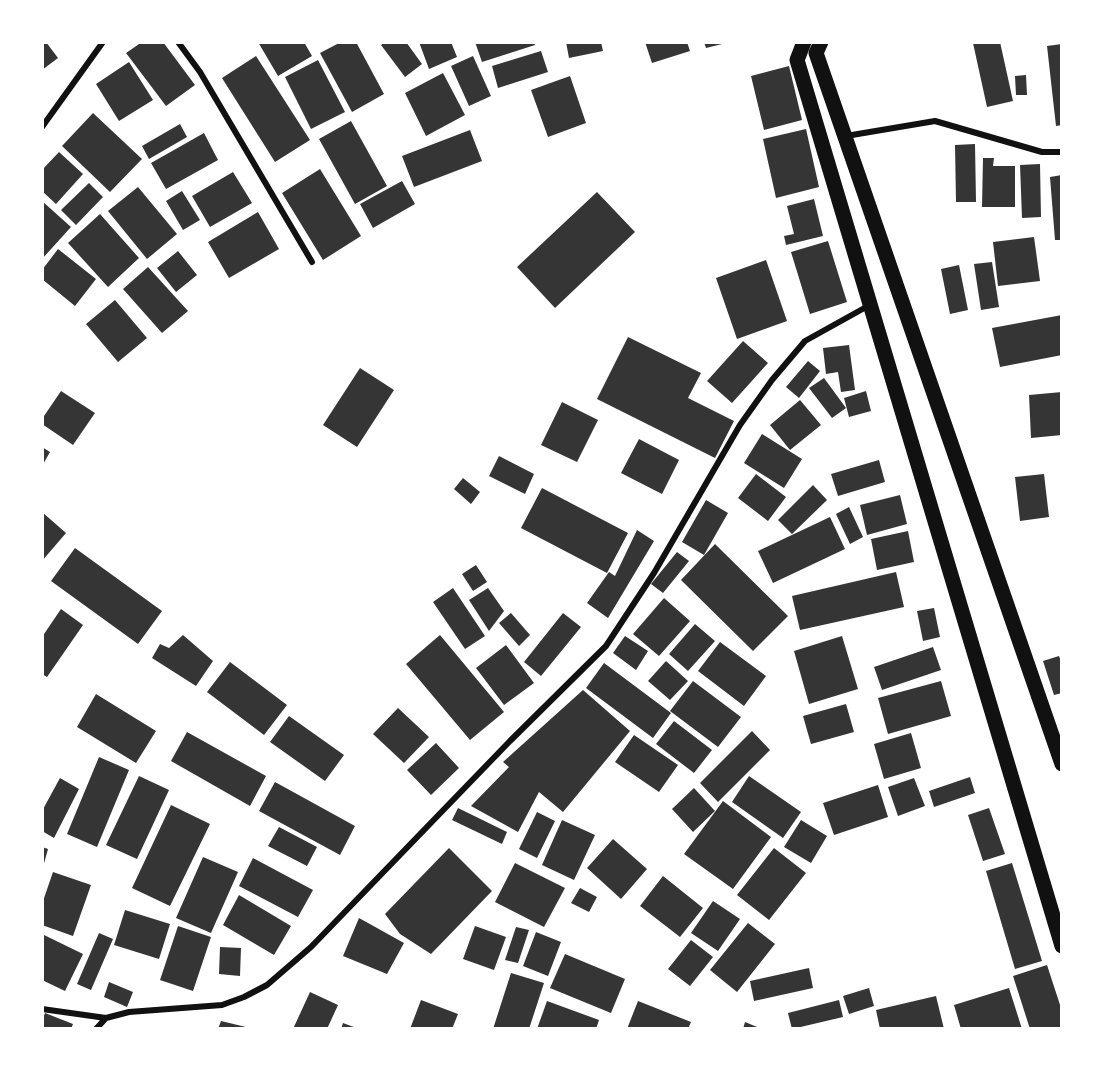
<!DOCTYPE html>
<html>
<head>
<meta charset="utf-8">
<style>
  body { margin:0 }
  #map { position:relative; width:1104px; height:1071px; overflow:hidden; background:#fff; font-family:Rubik,sans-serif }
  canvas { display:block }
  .frame { position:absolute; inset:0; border:44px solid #fff; pointer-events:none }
</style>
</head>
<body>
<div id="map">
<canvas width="1104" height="1071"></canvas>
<div class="frame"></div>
</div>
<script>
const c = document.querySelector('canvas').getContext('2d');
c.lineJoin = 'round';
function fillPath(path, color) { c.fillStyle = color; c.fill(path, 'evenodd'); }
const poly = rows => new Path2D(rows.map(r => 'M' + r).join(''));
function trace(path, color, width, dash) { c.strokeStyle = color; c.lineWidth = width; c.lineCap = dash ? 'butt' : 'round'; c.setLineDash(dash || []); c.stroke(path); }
fillPath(poly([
  [42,42,46,42,58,58,42,70],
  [142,42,163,42,195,85,166,106,126,53],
  [258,42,304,42,312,56,278,76],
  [341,42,356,42,384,94,352,112,320,53],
  [385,42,406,42,422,64,405,77,381,45],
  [419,42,451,42,457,57,429,69],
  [475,42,534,42,535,45,482,62],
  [566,42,601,42,603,51,569,58],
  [645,42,687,42,690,51,652,63],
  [704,42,725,42,726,43,706,48],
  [979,42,1000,42,1013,101,987,107,973,43],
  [1062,44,1062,125,1056,126,1047,46],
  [541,51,548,72,498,88,492,66],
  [256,56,310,140,275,162,222,78],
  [473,56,491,96,469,106,451,66],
  [318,60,345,112,311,129,285,77],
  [129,62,153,100,119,121,96,84],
  [789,66,802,120,764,130,751,76],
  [443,73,465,115,426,136,405,93],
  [1026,75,1027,95,1016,95,1015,76],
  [570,76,586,123,548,137,531,90],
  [93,113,142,159,110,192,62,146],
  [351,121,387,186,355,204,319,139],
  [180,124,187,137,149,159,142,146],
  [806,129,819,187,776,198,763,139],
  [470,130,482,161,414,187,402,156],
  [204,133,218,160,166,189,151,163],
  [975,144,976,202,956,202,955,145],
  [59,152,83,174,56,204,42,191,42,170],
  [983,158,994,158,993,166,1015,166,1015,207,982,207],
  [1040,164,1041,217,1022,218,1020,165],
  [320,169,361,236,323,260,282,193],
  [233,172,252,203,210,227,192,196],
  [1062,175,1062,240,1055,240,1050,177],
  [402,181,415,204,373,228,360,204],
  [89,183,103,197,76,225,61,210],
  [138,187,177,234,147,259,108,211],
  [182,191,200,220,183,230,166,201],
  [597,192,635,232,555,308,517,267],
  [814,199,823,236,786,245,784,236,794,234,787,206],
  [42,201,71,227,42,259],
  [258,212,279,249,229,278,208,242],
  [100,214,139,258,108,287,68,243],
  [1034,237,1040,281,998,286,993,242],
  [828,241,847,302,810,314,791,252],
  [58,249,96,279,75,306,42,279,42,270],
  [178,251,197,275,176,292,157,268],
  [766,260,787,321,737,339,716,278],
  [992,262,999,307,981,310,974,264],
  [959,265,968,310,950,314,941,269],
  [148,267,188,311,162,333,123,289],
  [115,300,147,338,118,362,86,324],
  [1062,315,1062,355,1000,367,992,328],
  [628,337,701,373,688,398,734,421,715,458,597,399],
  [743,341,768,363,732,403,707,381],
  [849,345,855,390,841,392,838,372,826,374,823,348],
  [808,361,820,371,799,398,786,387],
  [360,368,394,390,357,447,323,425],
  [824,378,846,408,832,418,809,388],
  [61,391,95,413,73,445,42,424,42,419],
  [866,391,871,411,849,417,844,398],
  [1062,392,1062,435,1031,438,1029,395],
  [800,400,821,425,790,450,770,425],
  [562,402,598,420,577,462,541,445],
  [762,434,802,459,784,488,744,463],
  [639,439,679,460,662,494,621,473],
  [42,447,50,452,42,466],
  [499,456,534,474,525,494,489,476],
  [879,460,885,482,838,496,831,474],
  [756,474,786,497,768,521,738,498],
  [1044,474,1049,517,1020,521,1015,477],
  [463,478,480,492,471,504,454,489],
  [813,485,827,500,792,534,778,520],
  [542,488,628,533,607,573,521,528],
  [900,495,907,524,867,535,860,505],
  [706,500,728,513,704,555,682,542],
  [849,507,863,537,850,544,836,514],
  [42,512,66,533,42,561],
  [830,517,845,549,773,583,758,551],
  [637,530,654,541,608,618,587,603,609,572,615,576],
  [908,531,914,562,877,570,871,539],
  [715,544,788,616,753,651,681,580],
  [75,548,162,611,138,644,51,581],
  [677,552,689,561,663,593,651,584],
  [476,565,487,582,473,591,462,574],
  [896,572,904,607,800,630,792,596],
  [453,588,485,636,465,649,433,602],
  [488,588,504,611,489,631,469,600],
  [664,598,690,621,659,656,633,634],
  [934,608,940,637,923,641,917,611],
  [61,609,83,625,47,677,42,674,42,637],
  [511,613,530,635,519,646,499,623],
  [563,613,581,627,541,676,524,662],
  [695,624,715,641,688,671,669,654],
  [183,635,213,661,196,686,152,658,160,644,169,648],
  [440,635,504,712,470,740,406,664],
  [625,636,648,651,636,670,613,653],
  [842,636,858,689,809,704,794,651],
  [720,642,766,676,744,706,698,671],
  [506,645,534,683,504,705,476,668],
  [933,647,941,670,882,690,874,667],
  [1059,656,1062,664,1062,693,1054,695,1043,661],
  [666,661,688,681,670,700,648,681],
  [230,662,287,705,264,735,207,692],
  [604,663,671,713,653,738,586,688],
  [693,681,741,717,718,747,670,711],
  [941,681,951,716,888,734,878,698],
  [583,690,630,731,563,812,539,792,518,832,471,806,509,767,503,762],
  [96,694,156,731,136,763,77,727],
  [846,704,854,732,811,744,803,716],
  [398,708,429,737,404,763,373,734],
  [289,716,344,755,325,781,270,742],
  [674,721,712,750,694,773,656,744],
  [752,731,770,750,718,802,700,783],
  [187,732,266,776,250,806,171,761],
  [911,733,921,768,884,779,874,744],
  [634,735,678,765,659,792,615,762],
  [436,743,459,768,431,795,407,770],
  [99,757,129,770,97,847,67,834],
  [139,776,169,790,137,859,106,845],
  [749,776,801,812,783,838,732,802],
  [970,777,975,793,934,807,929,791],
  [60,778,79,789,54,838,42,831,42,811],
  [914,778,925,806,898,816,888,787],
  [275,782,355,826,340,855,259,811],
  [878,785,888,817,834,835,823,803],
  [694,788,715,811,693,832,672,809],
  [723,801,771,837,733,889,684,854],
  [171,805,210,824,170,906,132,888],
  [458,808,507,832,502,844,452,820],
  [989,808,1005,854,983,861,968,815],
  [537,812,555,821,537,858,519,849],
  [562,820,595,835,574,880,542,865],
  [801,820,827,836,811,863,784,847],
  [279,827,317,847,307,866,268,846],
  [613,839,647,869,621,899,587,868],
  [42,847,48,849,43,867,42,867],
  [449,848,492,891,431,954,400,934,385,914],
  [774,848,806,873,769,920,737,895],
  [203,857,238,872,211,933,176,918],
  [253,858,313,890,298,917,239,886],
  [515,863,565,888,544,927,495,902],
  [1012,863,1042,961,1015,969,986,871],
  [53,872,91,885,73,936,42,925,42,904],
  [663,876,703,908,680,937,640,906],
  [580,888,597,897,589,912,571,903],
  [239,895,291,926,274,955,223,925],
  [713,901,740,919,718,951,691,933],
  [125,910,170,924,159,959,114,945],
  [359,918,404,943,387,974,343,956],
  [748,923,775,944,737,992,710,970],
  [178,926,211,937,193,991,160,980],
  [475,926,506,937,494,970,463,959],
  [516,927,529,930,518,963,505,960],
  [536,932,561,942,548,976,523,966],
  [99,933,113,939,91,990,77,984],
  [42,934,83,954,65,991,42,980],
  [691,940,713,957,690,986,668,969],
  [220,947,241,948,240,976,219,974],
  [565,954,625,979,611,1013,550,988],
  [1047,965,1062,1011,1062,1029,1030,1029,1013,976],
  [809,968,813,988,754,1001,750,981],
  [511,973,544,983,529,1029,493,1029],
  [109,982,133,992,127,1007,104,997],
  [869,988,874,1006,849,1014,843,996],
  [1009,988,1022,1029,961,1029,954,1005],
  [310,992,338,1005,327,1029,293,1029],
  [936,996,944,1029,880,1029,876,1010],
  [421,1000,458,1014,452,1029,410,1029],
  [839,1000,843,1017,792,1029,788,1013],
  [547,1001,599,1020,596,1029,537,1029],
  [638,1001,691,1022,688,1029,627,1029],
  [45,1013,73,1024,71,1029,42,1029,42,1021],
  [221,1021,250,1028,250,1029,218,1029],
  [745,1022,762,1029,743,1029],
  [343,1023,359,1029,341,1029]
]), '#353535');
trace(poly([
  [178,42,200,72,312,262],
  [42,127,103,42],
  [846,136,935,121,1042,152,1062,152],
  [42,1009,106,1018],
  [96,1029,106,1018,129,1012,222,1005,244,997,267,985,311,947,510,741,606,646,654,573,740,425,772,380,805,341,868,306]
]), '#111', 6);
trace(poly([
  [804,42,797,60,1062,946],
  [821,42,816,53,1062,764]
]), '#111', 15);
</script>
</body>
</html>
